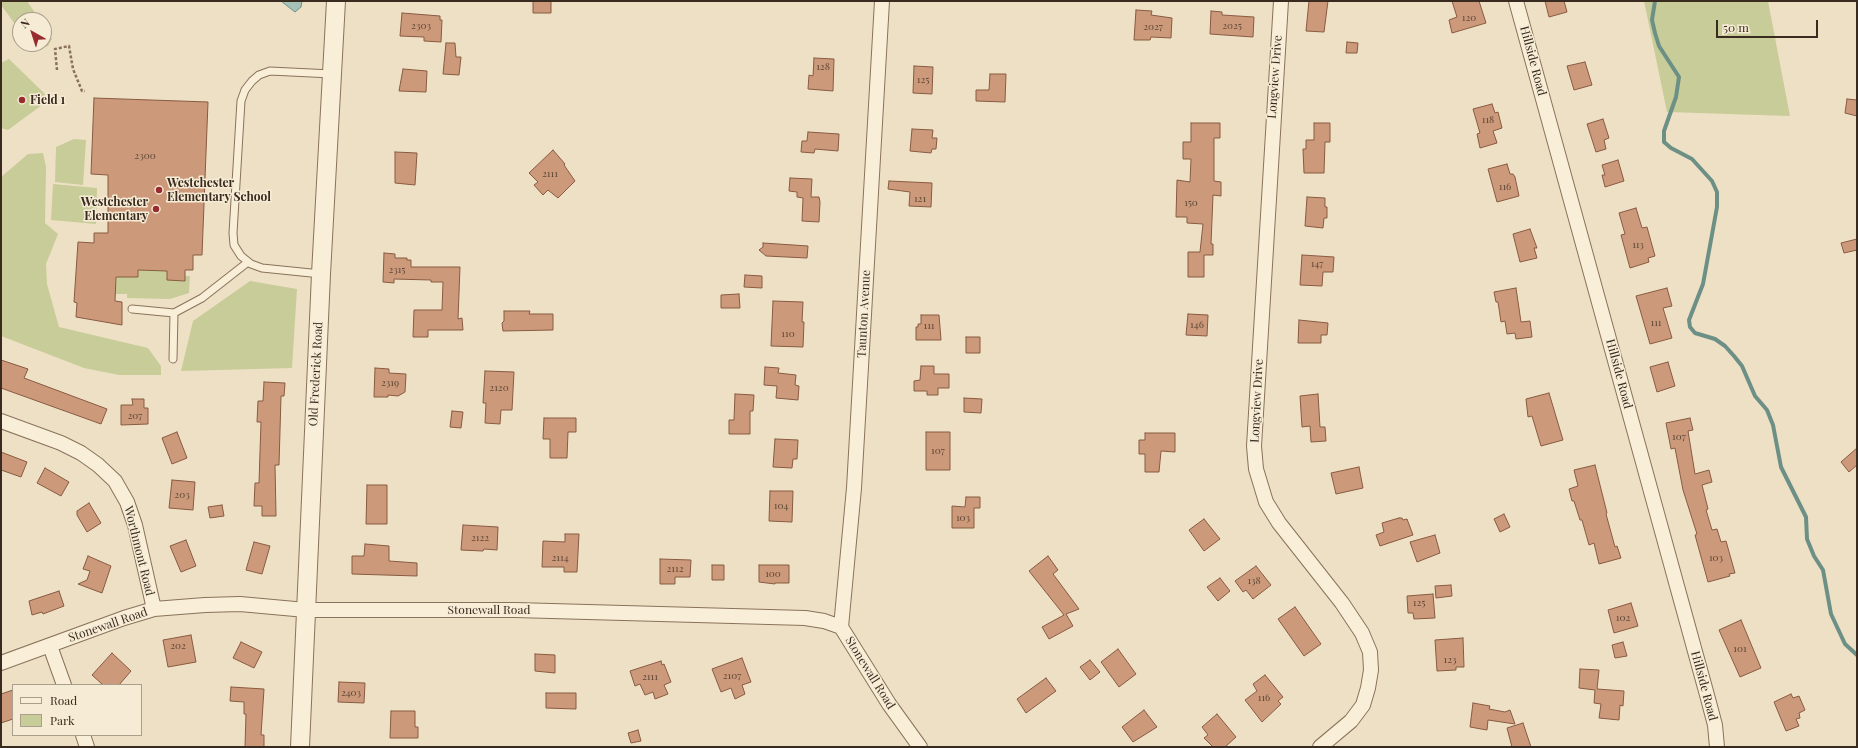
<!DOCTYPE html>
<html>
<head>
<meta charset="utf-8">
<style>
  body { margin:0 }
  #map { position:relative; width:1858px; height:748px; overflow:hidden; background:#eee0c5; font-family:"Playfair Display",serif }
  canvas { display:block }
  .frame { position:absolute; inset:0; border:2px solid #392b1f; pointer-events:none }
  .legend { position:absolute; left:12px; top:684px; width:130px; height:52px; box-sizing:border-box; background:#f6ebd4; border:1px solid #aa9e8c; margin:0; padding:5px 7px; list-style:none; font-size:12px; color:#392b1f }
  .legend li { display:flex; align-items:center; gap:8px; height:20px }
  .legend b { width:20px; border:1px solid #aa9e8c }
  .north { position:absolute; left:12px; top:12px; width:40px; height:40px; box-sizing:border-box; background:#f6ebd4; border:1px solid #aa9e8c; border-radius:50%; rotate:321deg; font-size:11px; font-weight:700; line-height:16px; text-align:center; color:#392b1f }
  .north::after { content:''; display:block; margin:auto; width:14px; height:18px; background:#982b30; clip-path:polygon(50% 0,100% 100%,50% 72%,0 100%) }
  .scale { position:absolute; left:1716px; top:20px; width:102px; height:18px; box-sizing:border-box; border:2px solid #392b1f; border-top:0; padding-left:5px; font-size:12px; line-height:14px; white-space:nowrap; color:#392b1f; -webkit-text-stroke:3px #f6ebd4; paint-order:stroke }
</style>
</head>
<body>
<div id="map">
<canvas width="1858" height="748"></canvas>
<div class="frame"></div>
<ul class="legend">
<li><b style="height:5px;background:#f9eed8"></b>Road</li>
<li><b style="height:11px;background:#c8cc98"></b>Park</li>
</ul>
<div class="north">N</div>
<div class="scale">50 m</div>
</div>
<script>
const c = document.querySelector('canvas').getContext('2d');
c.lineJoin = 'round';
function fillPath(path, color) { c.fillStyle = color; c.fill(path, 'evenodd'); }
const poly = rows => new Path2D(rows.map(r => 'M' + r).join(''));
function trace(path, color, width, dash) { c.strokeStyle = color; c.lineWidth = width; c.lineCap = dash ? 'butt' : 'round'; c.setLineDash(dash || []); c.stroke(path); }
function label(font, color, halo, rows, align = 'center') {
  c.font = font + ' "Playfair Display",serif'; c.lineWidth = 3; c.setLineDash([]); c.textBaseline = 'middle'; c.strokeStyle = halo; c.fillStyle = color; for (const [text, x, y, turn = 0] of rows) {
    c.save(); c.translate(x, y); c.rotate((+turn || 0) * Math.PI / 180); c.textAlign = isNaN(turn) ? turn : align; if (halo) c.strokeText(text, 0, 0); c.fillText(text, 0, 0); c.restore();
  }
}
fillPath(poly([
  [1,1,27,1,40,20,20,20,20,31,1,5],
  [1644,1,1768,1,1790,116,1667,112],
  [44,26,52,39,48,46,40,48,34,44,44,44],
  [9,59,45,94,42,105,8,130,1,128,1,63],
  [74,139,86,140,83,185,55,182,56,147],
  [43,153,46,167,45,223,58,234,46,264,47,284,59,327,148,348,161,366,161,375,119,375,84,368,1,336,1,177,28,154],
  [53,184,97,188,96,224,51,220],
  [117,269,124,277,137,277,138,270,167,271,167,280,185,281,185,276,190,276,189,293,170,299,127,298,127,294,115,294],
  [250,281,297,289,292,368,181,371,193,321]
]), '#c8cc98');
const water = poly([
  [281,1,302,1,301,7,295,12,281,1]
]);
fillPath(water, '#a6c1b8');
trace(water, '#6d9086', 1);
trace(poly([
  [1655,1,1652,20,1655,33,1659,46,1679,77,1676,97,1664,131,1664,142,1671,148,1692,159,1712,181,1717,192,1717,207,1703,284,1689,320,1690,327,1695,333,1715,339,1725,346,1734,356,1742,366,1755,396,1767,410,1773,425,1781,467,1806,517,1807,539,1814,556,1823,570,1831,614,1845,644,1857,655]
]), '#6d9086', 4);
const building = poly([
  [533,1,551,1,551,13,533,13,533,1],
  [1309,1,1328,1,1324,32,1306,31,1309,1],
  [1452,1,1479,1,1486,23,1452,33,1449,20,1457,17,1452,1],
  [1545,1,1564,1,1567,12,1549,17,1545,1],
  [1136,10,1152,11,1151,15,1172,18,1171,38,1151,37,1150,40,1134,40,1136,10],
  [1211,11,1222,12,1222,15,1254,17,1253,37,1210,34,1211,11],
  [402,13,440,16,440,20,442,20,441,42,424,41,424,37,400,36,402,13],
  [1347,42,1358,43,1357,53,1346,53,1347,42],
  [446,43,455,43,456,57,461,57,459,75,443,74,446,43],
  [814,58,834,59,833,91,808,89,809,75,813,76,814,58],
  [1585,62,1592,85,1574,90,1567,66,1585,62],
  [914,66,933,67,932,94,913,93,914,66],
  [403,69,427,71,426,92,399,91,403,69],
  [990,74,1006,74,1005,102,976,101,976,90,989,90,990,74],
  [94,98,208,102,202,255,193,255,193,270,185,270,185,281,167,280,167,271,138,270,138,277,116,277,115,301,122,302,122,325,76,317,77,303,74,302,78,242,94,243,94,233,108,233,108,175,91,174,94,98],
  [1847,99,1857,100,1857,116,1845,113,1847,99],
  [1492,104,1495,113,1498,112,1502,128,1493,131,1497,143,1480,148,1477,134,1480,133,1473,109,1492,104],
  [1603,119,1609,138,1604,140,1606,149,1596,152,1587,124,1603,119],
  [1191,123,1220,123,1220,138,1214,138,1214,181,1221,182,1221,196,1213,195,1211,244,1213,244,1213,255,1204,255,1204,277,1188,277,1188,252,1200,252,1203,224,1187,223,1187,217,1176,217,1177,180,1190,182,1191,159,1183,159,1183,142,1191,142,1191,123],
  [1314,123,1330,123,1330,142,1325,142,1324,173,1304,173,1303,149,1306,149,1306,140,1314,140,1314,123],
  [912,129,933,130,932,138,937,138,936,149,932,149,931,153,910,151,912,129],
  [808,132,839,134,838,151,815,149,814,153,801,152,802,141,807,141,808,132],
  [553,150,565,164,564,165,575,181,558,198,548,190,543,195,534,185,538,182,529,173,553,150],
  [395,152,417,153,415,185,395,183,395,152],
  [1618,160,1624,181,1605,187,1602,175,1605,175,1602,165,1618,160],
  [1507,164,1510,174,1513,174,1515,177,1519,196,1497,202,1488,169,1507,164],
  [790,178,812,179,811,197,819,197,820,202,819,222,802,221,803,198,797,197,797,192,789,191,790,178],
  [889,181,932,183,931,207,909,206,910,192,888,189,889,181],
  [1307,197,1325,198,1325,207,1327,207,1327,218,1324,218,1323,228,1305,226,1307,197],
  [1636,208,1642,228,1647,227,1655,256,1648,258,1649,262,1630,268,1621,235,1625,234,1619,213,1636,208],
  [1530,229,1537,248,1534,248,1537,258,1520,262,1513,234,1530,229],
  [1857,239,1857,250,1844,253,1841,243,1857,239],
  [763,243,808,246,807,258,766,256,759,250,763,247,763,243],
  [384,253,395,254,395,258,407,258,407,260,411,260,411,267,460,267,458,319,462,318,463,330,428,330,428,337,413,337,414,310,442,310,443,282,431,282,431,280,394,279,394,283,383,282,384,253],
  [1302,255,1334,257,1333,272,1323,272,1322,286,1300,285,1302,255],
  [745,275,762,276,762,288,744,287,745,275],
  [1516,288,1521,322,1530,321,1532,337,1516,339,1515,333,1507,334,1505,321,1501,322,1498,302,1496,302,1494,292,1516,288],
  [1667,288,1672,306,1663,308,1672,338,1650,344,1636,296,1667,288],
  [739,294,740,308,721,308,721,295,739,294],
  [773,301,803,302,802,322,804,322,803,347,771,346,773,301],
  [504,311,530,311,529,314,553,314,553,330,503,331,502,323,504,321,504,311],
  [1188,314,1208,315,1207,336,1186,335,1188,314],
  [921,315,939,315,941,340,916,340,916,327,918,327,918,324,921,324,921,315],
  [1299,320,1328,323,1327,335,1321,335,1321,343,1298,343,1299,320],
  [966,337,980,337,980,353,966,353,966,337],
  [1,360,28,369,24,378,107,409,101,424,1,388,1,360],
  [1668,362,1675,386,1657,392,1650,367,1668,362],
  [921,366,934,366,934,374,949,374,949,388,938,388,938,395,927,395,927,391,914,391,914,381,920,380,921,366],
  [765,367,779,368,778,373,796,375,795,385,799,386,798,400,776,398,777,386,764,385,765,367],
  [375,368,389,369,389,373,406,374,405,392,398,396,388,395,388,397,374,397,375,368],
  [485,371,514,372,512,410,501,410,500,424,485,423,486,403,483,403,485,371],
  [264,382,285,383,284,396,281,396,279,465,275,465,276,516,262,516,262,506,254,506,255,483,259,483,261,422,257,422,258,401,263,401,264,382],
  [1549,393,1563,440,1541,446,1532,416,1528,417,1526,399,1549,393],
  [735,394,754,395,753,411,750,411,750,434,729,434,729,420,734,420,735,394],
  [1318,394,1320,427,1325,427,1326,441,1311,442,1310,426,1302,427,1300,396,1318,394],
  [964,398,982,399,981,413,964,412,964,398],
  [132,399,144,399,144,408,148,408,148,424,121,425,121,405,133,405,132,399],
  [452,411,463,412,461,428,450,427,452,411],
  [544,418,576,418,576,432,568,432,567,458,550,458,550,439,543,439,544,418],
  [1690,418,1693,430,1688,431,1695,474,1709,470,1712,482,1702,485,1708,509,1706,510,1712,530,1717,529,1721,542,1726,541,1735,573,1729,574,1730,576,1708,582,1695,535,1697,534,1683,490,1675,448,1671,449,1666,423,1690,418],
  [177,432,187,458,172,464,162,438,177,432],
  [926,432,950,432,950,470,926,470,926,432],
  [1145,433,1175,433,1175,452,1161,451,1159,472,1145,472,1145,454,1139,454,1139,440,1145,440,1145,433],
  [775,439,798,440,797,459,793,459,792,468,773,467,775,439],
  [1857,448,1857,465,1849,472,1841,462,1857,448],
  [1,452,27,462,21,477,1,470,1,452],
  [1595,465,1607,513,1606,514,1615,547,1617,546,1621,558,1599,564,1594,543,1589,545,1582,520,1580,520,1574,501,1572,501,1569,489,1578,486,1574,470,1595,465],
  [1359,467,1363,488,1336,494,1331,473,1359,467],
  [45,468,69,482,61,496,37,483,45,468],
  [172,480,195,482,193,510,169,508,172,480],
  [367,485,387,485,387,524,366,524,367,485],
  [770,491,793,491,792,522,769,521,770,491],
  [966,497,980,497,980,508,974,508,974,528,952,528,952,506,965,507,966,497],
  [89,503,101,523,87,532,77,515,77,511,89,503],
  [222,505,224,516,210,518,208,507,222,505],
  [1504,514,1510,527,1500,532,1494,519,1504,514],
  [1399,518,1402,518,1403,520,1407,519,1413,535,1380,546,1376,535,1384,532,1382,523,1399,518],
  [1204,519,1220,539,1204,551,1189,530,1204,519],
  [463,525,498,527,497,550,484,549,483,551,461,550,463,525],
  [565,534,579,534,577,572,564,572,564,567,542,567,543,541,565,542,565,534],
  [1435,535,1440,553,1417,562,1410,542,1435,535],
  [186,540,196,566,181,572,170,546,186,540],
  [254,542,270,546,262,574,246,570,254,542],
  [365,544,389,546,389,561,417,563,417,576,352,574,352,556,364,556,365,544],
  [88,556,111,566,102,593,78,584,87,580,90,571,83,569,88,556],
  [1048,556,1058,570,1053,574,1079,609,1066,614,1073,626,1049,639,1042,627,1064,615,1029,571,1048,556],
  [660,559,691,560,690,577,675,577,675,584,660,584,660,559],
  [712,565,724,565,724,580,712,580,712,565],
  [759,565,789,565,789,583,775,583,775,584,759,582,759,565],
  [1256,566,1271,585,1253,599,1246,590,1243,592,1235,581,1256,566],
  [1220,578,1230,591,1218,601,1207,587,1220,578],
  [1451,585,1452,596,1436,598,1435,586,1451,585],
  [59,591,64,606,43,614,42,612,32,615,29,601,59,591],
  [1433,594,1435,618,1414,619,1413,613,1408,613,1407,596,1433,594],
  [1631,603,1638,626,1614,633,1608,610,1631,603],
  [1295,607,1321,644,1304,656,1278,619,1295,607],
  [1741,620,1761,668,1740,677,1719,630,1741,620],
  [191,635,196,662,168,667,163,640,191,635],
  [1463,638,1464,667,1456,667,1456,670,1437,671,1435,640,1463,638],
  [241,642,262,652,254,668,233,658,241,642],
  [1623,642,1627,656,1615,658,1612,645,1623,642],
  [1118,649,1136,674,1119,687,1101,662,1118,649],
  [112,653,131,671,119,685,103,685,92,675,112,653],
  [535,654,555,655,555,673,535,671,535,654],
  [742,658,751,682,742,685,745,694,735,699,731,688,721,692,712,669,742,658],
  [1090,660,1100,672,1090,680,1080,667,1090,660],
  [661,661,662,665,664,664,671,682,664,685,668,694,655,699,653,692,645,695,640,684,635,686,630,671,661,661],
  [1580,669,1599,670,1597,689,1624,691,1623,706,1620,705,1619,720,1599,718,1601,704,1594,703,1595,690,1579,688,1580,669],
  [1265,675,1283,697,1278,701,1281,704,1262,722,1245,700,1257,691,1253,684,1265,675],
  [1046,678,1056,691,1026,713,1017,699,1046,678],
  [339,682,365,683,364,703,338,702,339,682],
  [231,687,264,689,261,735,264,735,264,747,245,747,246,714,244,714,244,702,230,701,231,687],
  [13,690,13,719,1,723,1,694,13,690],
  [546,693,576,693,576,709,546,708,546,693],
  [1791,694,1793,698,1799,696,1805,710,1799,713,1800,718,1796,719,1799,726,1786,731,1774,702,1791,694],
  [1473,703,1490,706,1489,709,1505,712,1510,710,1515,724,1488,720,1487,730,1470,727,1473,703],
  [1144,710,1157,727,1133,742,1122,727,1144,710],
  [391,711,415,711,415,727,418,727,418,738,390,738,391,711],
  [1217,714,1236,737,1225,747,1213,747,1204,738,1208,735,1202,727,1217,714],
  [1523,723,1531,747,1512,747,1507,728,1523,723],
  [638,730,641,741,631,743,628,733,638,730]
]);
fillPath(building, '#cc9a7b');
trace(building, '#885a41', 1);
const service = poly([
  [321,274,262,268,251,264,241,256,234,245,233,233,241,101,245,90,252,81,259,75,270,71,332,74],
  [132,309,174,313,202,298,248,262],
  [173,359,174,313]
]);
const minor = poly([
  [1281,1,1254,446,1256,469,1266,502,1279,523,1342,603,1362,633,1370,652,1371,670,1368,688,1363,705,1351,721,1320,747],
  [1516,1,1707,695,1715,725,1717,747],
  [1,421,61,443,81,453,98,465,115,481,127,502,135,525,154,609],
  [841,627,854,488,882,1],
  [50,646,64,685],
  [1,663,124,618,154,609,205,605,240,604,306,610,515,610,805,618,824,621,841,627,889,704,920,747],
  [83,735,87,747]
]);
const tertiary = poly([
  [300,747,321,274,336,1]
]);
trace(service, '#89725b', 9);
trace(minor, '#89725b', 16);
trace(tertiary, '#89725b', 20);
trace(poly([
  [57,70,55,49,69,46,73,69,82,91,85,91]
]), '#89725b', 2.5, [3, 2]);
trace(service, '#f9eed8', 7);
trace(minor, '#f9eed8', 14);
trace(tertiary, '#f9eed8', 18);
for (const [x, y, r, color] of [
  [22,100,4,"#982b30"],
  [159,190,4,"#982b30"],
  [156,209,4,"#982b30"]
]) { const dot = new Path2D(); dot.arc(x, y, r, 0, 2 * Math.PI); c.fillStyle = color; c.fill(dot); trace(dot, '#f6ebd4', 1.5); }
label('10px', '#5e4736', null, [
  ["120",1469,18],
  ["2303",421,26],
  ["2025",1232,26],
  ["2027",1153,27],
  ["128",823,67],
  ["125",923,80],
  ["118",1488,120],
  ["2300",145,156],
  ["2111",550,174],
  ["116",1505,187],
  ["121",920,199],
  ["150",1191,203],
  ["113",1638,245],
  ["147",1317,264],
  ["2315",397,270],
  ["111",1656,323],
  ["146",1197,325],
  ["111",929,326],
  ["110",788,334],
  ["2319",390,383],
  ["2120",499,388],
  ["207",135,416],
  ["107",1679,437],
  ["107",938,451],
  ["203",182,495],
  ["104",781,506],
  ["103",963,518],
  ["2122",480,538],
  ["2114",560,558],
  ["103",1716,558],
  ["2112",675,569],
  ["100",773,574],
  ["138",1254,581],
  ["125",1419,603],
  ["102",1623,618],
  ["202",178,646],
  ["101",1740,649],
  ["123",1450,660],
  ["2107",732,676],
  ["2111",650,677],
  ["2403",351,693],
  ["116",1264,698]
]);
label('12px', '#392b1f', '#f6ebd4', [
  ["Hillside Road",1533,61,75],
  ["Longview Drive",1275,77,-86],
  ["Taunton Avenue",864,314,-87],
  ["Old Frederick Road",316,374,-87],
  ["Hillside Road",1619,374,75],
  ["Longview Drive",1257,401,-87],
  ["Worthmont Road",139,551,76],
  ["Stonewall Road",489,610],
  ["Stonewall Road",108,625,-19],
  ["Stonewall Road",870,673,58],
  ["Hillside Road",1704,686,75]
]);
label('bold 12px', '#392b1f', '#f6ebd4', [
  ["Field 1",30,100],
  ["Westchester",167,183],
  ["Elementary School",167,197],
  ["Westchester",148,202,"right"],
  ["Elementary",148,216,"right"]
], 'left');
</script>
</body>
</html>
